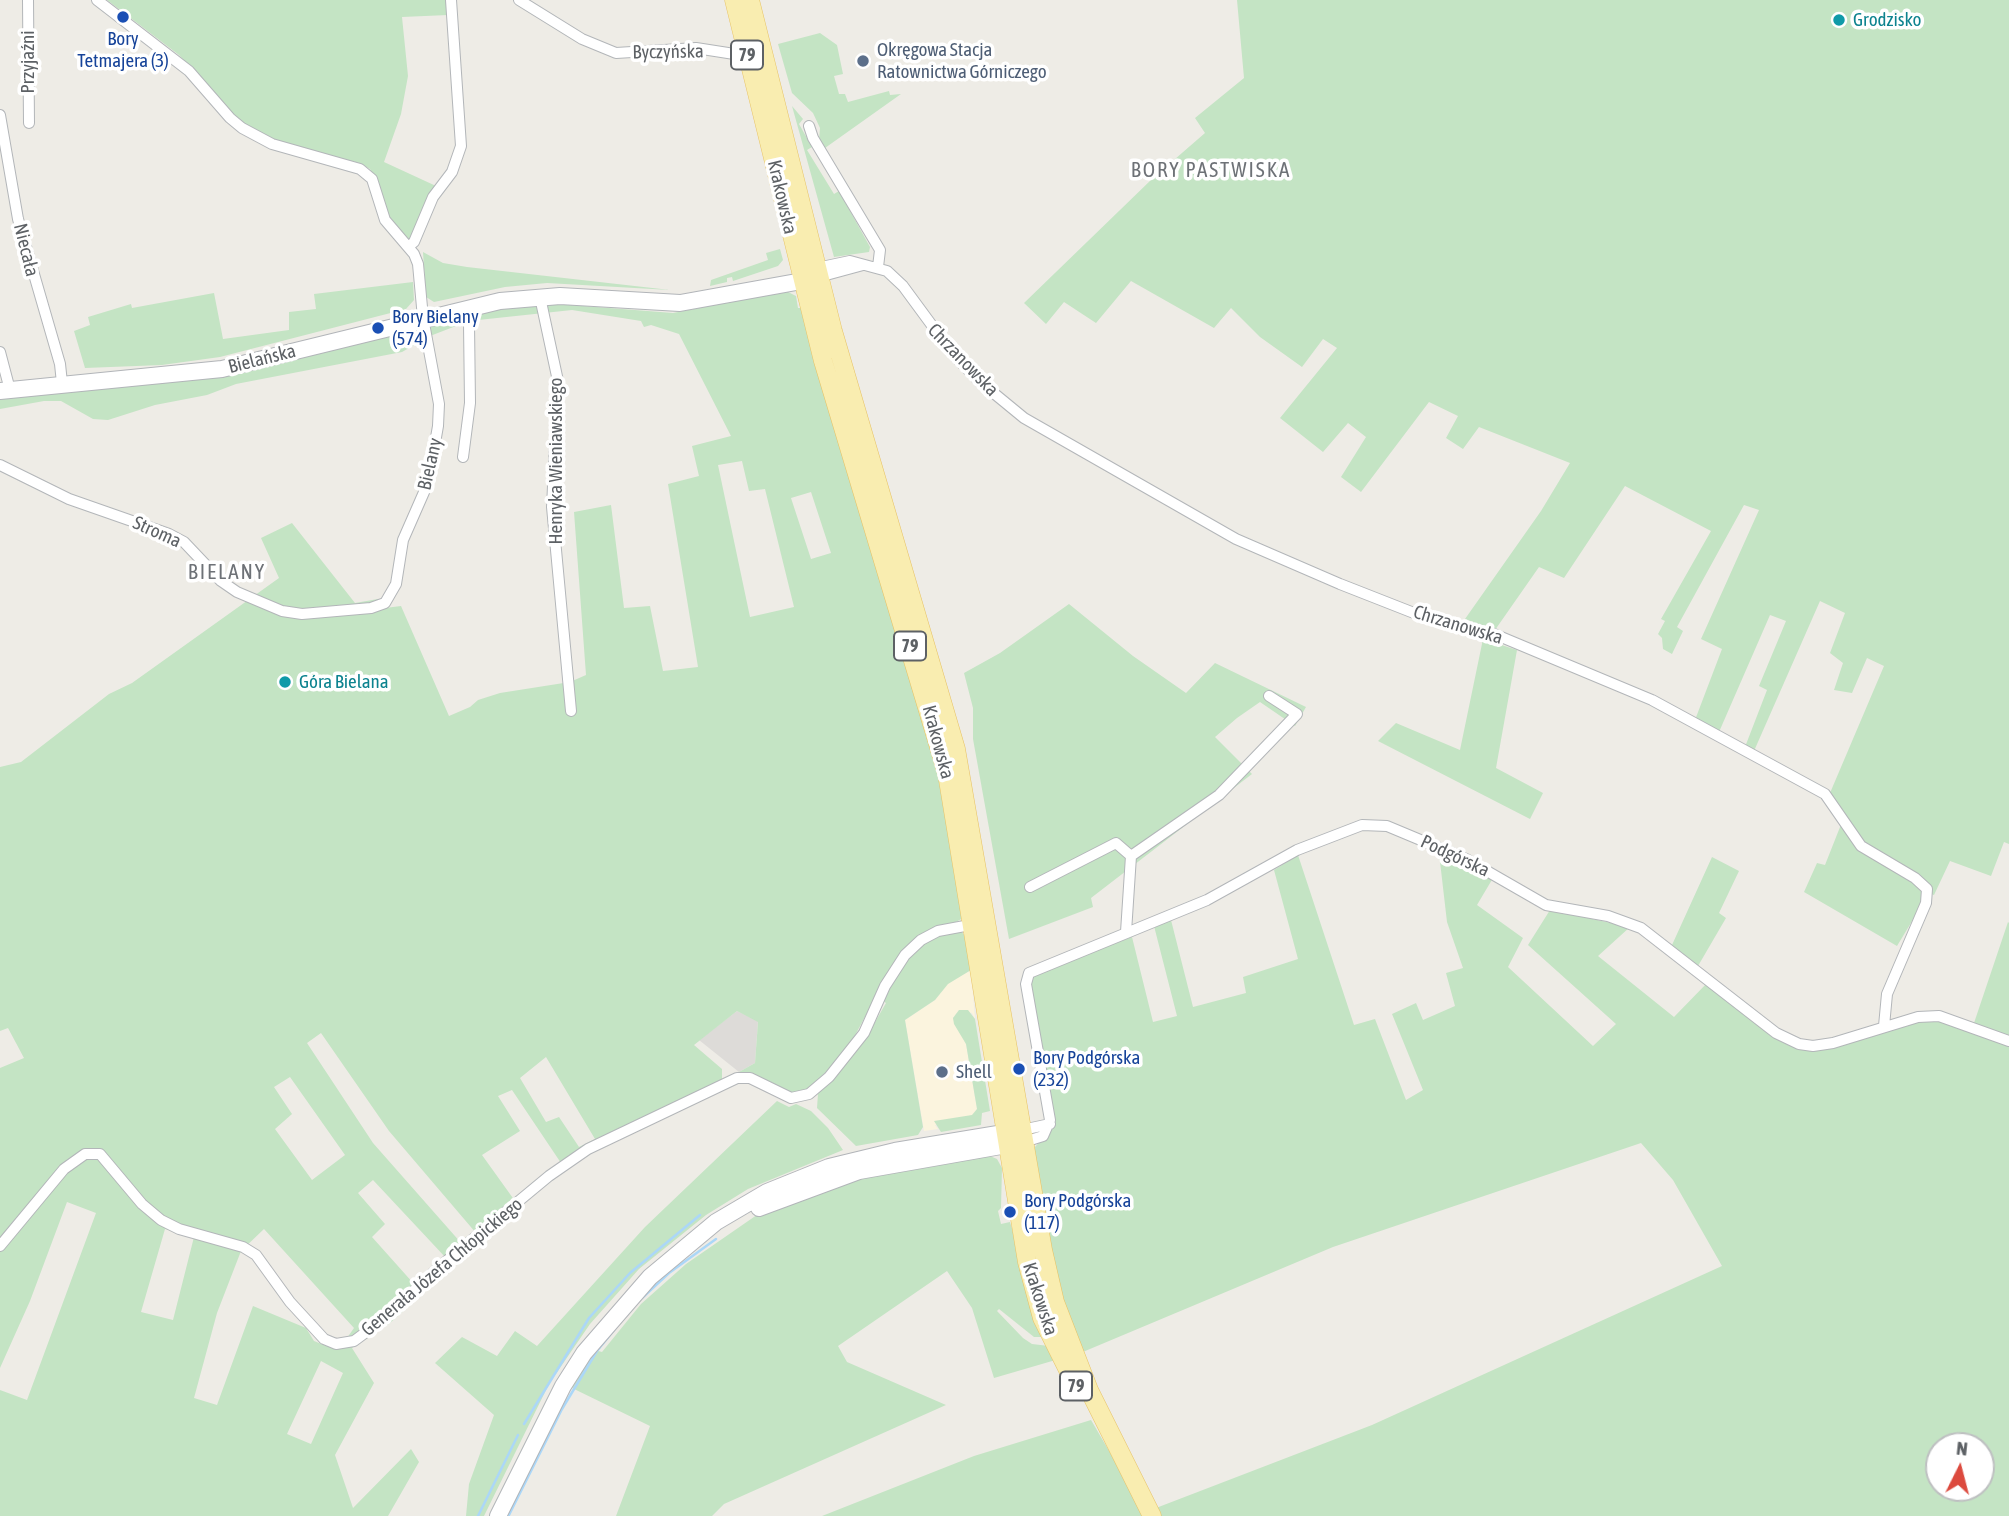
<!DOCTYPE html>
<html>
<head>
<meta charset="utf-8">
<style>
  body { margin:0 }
  #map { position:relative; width:2009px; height:1516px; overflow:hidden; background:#eeece6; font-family:"Asap Condensed",sans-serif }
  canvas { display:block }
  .north { position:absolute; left:1925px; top:1432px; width:70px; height:70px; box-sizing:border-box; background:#fff; border:2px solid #bec0c1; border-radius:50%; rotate:6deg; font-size:19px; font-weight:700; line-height:28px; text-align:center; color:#5d6165 }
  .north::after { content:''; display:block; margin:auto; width:24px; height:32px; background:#dc4a3e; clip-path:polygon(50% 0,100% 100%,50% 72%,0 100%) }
</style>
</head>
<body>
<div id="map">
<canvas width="2009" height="1516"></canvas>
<div class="north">N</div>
</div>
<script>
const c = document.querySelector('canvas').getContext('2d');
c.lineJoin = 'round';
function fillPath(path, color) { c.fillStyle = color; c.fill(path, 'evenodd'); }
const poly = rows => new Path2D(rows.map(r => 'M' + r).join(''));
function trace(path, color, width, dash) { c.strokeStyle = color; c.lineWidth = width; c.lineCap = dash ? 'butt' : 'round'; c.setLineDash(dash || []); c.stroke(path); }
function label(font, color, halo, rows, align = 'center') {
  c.font = font + ' "Asap Condensed",sans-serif'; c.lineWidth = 7; c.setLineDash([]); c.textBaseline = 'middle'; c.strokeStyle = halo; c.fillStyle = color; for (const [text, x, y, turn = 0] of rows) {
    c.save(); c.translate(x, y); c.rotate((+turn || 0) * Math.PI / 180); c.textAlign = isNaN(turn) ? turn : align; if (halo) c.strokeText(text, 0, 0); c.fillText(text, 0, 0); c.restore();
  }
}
fillPath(poly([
  [971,970,975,1019,972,1013,959,1010,953,1018,966,1044,977,1109,973,1115,935,1125,938,1129,924,1131,905,1020,935,1000,947,984]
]), '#fbf4de');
fillPath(poly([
  [737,1011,758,1021,755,1063,739,1072,699,1040]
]), '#dddbd8');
fillPath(poly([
  [107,0,447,0,448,15,402,17,408,76,401,114,384,162,436,186,410,239,407,239,390,218,379,184,370,169,359,163,290,145,258,133,233,115,179,55],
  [1237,0,2009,0,2009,844,2004,842,1991,876,1950,861,1934,895,1931,894,1862,843,1830,793,1884,666,1867,658,1852,693,1834,690,1843,663,1830,653,1845,613,1820,601,1754,751,1745,747,1767,690,1759,686,1786,621,1770,615,1719,732,1695,720,1722,649,1701,639,1759,510,1744,505,1677,627,1683,631,1672,654,1663,649,1662,638,1658,634,1665,621,1661,619,1711,531,1625,486,1564,578,1539,567,1495,630,1465,619,1541,511,1570,463,1479,427,1463,449,1446,438,1458,416,1429,402,1361,492,1341,477,1366,437,1348,423,1323,452,1280,418,1337,348,1323,339,1302,367,1260,337,1231,308,1214,328,1131,281,1096,323,1064,302,1046,324,1024,303,1152,179,1205,133,1195,118,1244,78],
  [820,33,837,45,843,74,834,76,839,94,845,94,848,102,889,91,890,95,901,94,825,148,819,140,820,128,813,113,792,93,778,44],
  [792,106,803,119,799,124,812,147,807,150,834,194,839,191,870,247,869,252,834,257],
  [780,249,783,260,778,266,733,281,732,277,727,278,727,282,710,286,711,280,768,260,766,253],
  [423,252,443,263,467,267,670,290,547,283,505,287,434,302,426,297],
  [413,282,414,300,406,309,220,357,162,365,85,368,74,331,90,325,88,317,131,304,132,308,214,293,223,339,289,330,289,312,316,309,314,294],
  [786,291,796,296,798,308,802,308,938,758,965,917,954,923,966,937,971,970,948,984,935,1000,905,1020,923,1127,918,1135,856,1146,817,1108,818,1094,824,1085,867,1036,886,1003,876,996,851,1043,817,1082,800,1094,791,1095,739,1072,755,1063,758,1022,737,1011,694,1045,722,1069,722,1080,561,1163,512,1090,498,1096,520,1131,482,1155,515,1201,476,1233,389,1131,321,1033,307,1043,373,1143,462,1244,446,1258,373,1180,358,1193,385,1224,372,1237,414,1284,411,1288,420,1296,390,1323,352,1348,374,1383,335,1455,353,1508,411,1449,419,1462,388,1516,0,1516,0,1390,27,1400,96,1213,67,1202,30,1301,0,1368,0,1068,24,1058,8,1028,0,1031,0,767,21,762,109,694,132,683,279,578,261,538,292,523,355,603,378,599,385,608,401,606,449,716,470,707,478,700,500,693,570,682,586,675,574,512,611,505,624,608,650,606,663,671,698,667,668,484,699,476,692,446,731,436,679,334,651,325,644,327,641,321,572,310,469,321,430,336,402,352,236,384,207,395,155,405,108,420,93,419,61,401,44,401,0,409,0,399,60,390,221,377,502,308,558,304,673,313],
  [742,461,749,491,765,489,794,607,750,617,718,465],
  [811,492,831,553,811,559,791,498],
  [546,1057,595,1139,579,1147,559,1117,546,1122,520,1078],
  [290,1077,345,1155,312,1180,275,1129,292,1114,274,1087],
  [165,1229,194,1237,173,1320,141,1312],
  [264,1229,354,1328,340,1348,324,1345,314,1341,306,1328,253,1306,217,1405,194,1398,217,1313,241,1251],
  [321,1361,343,1373,311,1444,287,1434],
  [1069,604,1133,656,1186,693,1215,663,1306,707,1295,726,1260,702,1237,718,1215,737,1252,774,1091,898,1093,907,1009,939,973,739,973,708,964,673,1000,653],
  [1483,639,1517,650,1496,768,1543,793,1530,819,1378,741,1396,723,1460,750],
  [1842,822,1850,836,1923,889,1923,903,1897,946,1804,892,1817,863,1825,865],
  [1439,853,1493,878,1477,905,1523,938,1508,967,1593,1046,1616,1024,1528,945,1550,910,1630,927,1598,956,1674,1017,1708,982,1797,1047,1894,1025,1938,1019,2009,1045,2009,1516,1161,1516,1156,1508,1372,1425,1722,1266,1673,1180,1641,1143,1333,1247,1078,1354,1058,1289,1033,1155,1035,1147,1054,1126,1029,986,1031,979,1040,971,1132,937,1153,1022,1177,1016,1154,926,1171,920,1193,1007,1246,993,1243,977,1298,959,1274,870,1298,855,1354,1025,1375,1019,1406,1100,1423,1090,1392,1014,1416,1003,1423,1020,1455,1006,1446,973,1463,968,1447,922],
  [1939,1446,1981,1446,1981,1488,1939,1488],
  [1712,857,1739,871,1719,913,1726,918,1698,966,1672,945],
  [2008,922,2009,923,2009,1036,1974,1023],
  [959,1010,968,1010,975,1019,990,1111,982,1113,981,1125,941,1132,934,1121,972,1115,977,1109,966,1044,954,1024,953,1018],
  [777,1101,789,1107,796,1104,811,1111,828,1128,843,1150,748,1189,706,1215,639,1269,590,1324,549,1384,484,1516,466,1516,469,1484,494,1415,435,1363,462,1337,497,1356,515,1331,537,1346,645,1227],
  [990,1156,997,1159,1002,1168,1001,1208,998,1211,1001,1224,1010,1222,1045,1337,1034,1337,999,1309,997,1311,1023,1338,1032,1344,1049,1346,1059,1359,994,1378,972,1308,947,1271,838,1346,847,1362,946,1405,724,1504,712,1516,616,1516,650,1426,572,1388,595,1350,602,1352,641,1304,686,1264,764,1210,860,1177],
  [1091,1420,1136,1497,1142,1516,822,1516,974,1456]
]), '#c4e4c4');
trace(poly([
  [642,1298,669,1273,716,1239],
  [524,1424,589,1318,630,1273,700,1215],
  [509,1515,562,1409,597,1351,614,1330],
  [478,1516,518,1435]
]), '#abd7f8', 2.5);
const street = poly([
  [28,0,29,123],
  [519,0,582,39,616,53,696,48,747,56],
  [0,115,18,219,60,364,62,383],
  [809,126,813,138,880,250,878,267],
  [408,247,414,242,433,197,452,172,461,146,451,0],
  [812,269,850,261,887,271,903,286,953,354,979,381,1024,418,1236,539,1340,584,1419,615,1494,634,1652,700,1825,794,1861,846,1915,878,1927,889,1926,903,1887,994,1884,1026],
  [815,278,863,265],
  [540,297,558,381,552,507,571,711],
  [0,352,10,390],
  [463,457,470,403,469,324,465,307],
  [0,465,69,499,169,534,184,542,221,581,237,592,282,611,302,614,371,608,385,603,396,584,403,540,428,483,438,426,439,404,423,318,418,264,414,254,385,220,372,179,360,169,272,144,242,128,230,118,189,71,97,0],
  [1131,856,1219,795,1297,714,1269,696],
  [1030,887,1116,843,1131,856,1126,932],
  [1022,1130,1050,1124],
  [1024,1142,1043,1136,1050,1120,1026,984,1029,973,1207,900,1297,850,1362,825,1387,826,1466,859,1546,905,1608,916,1641,928,1776,1033,1799,1044,1813,1046,1833,1043,1918,1017,1939,1016,2009,1041],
  [0,1246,64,1169,85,1154,100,1154,142,1204,161,1220,179,1229,243,1247,256,1255,290,1302,324,1339,336,1344,354,1341,385,1318,438,1268,549,1176,588,1149,737,1078,750,1078,791,1098,809,1094,829,1077,864,1033,885,986,905,955,921,940,938,931,970,925]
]);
const secondary = poly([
  [0,391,222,369,500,301,560,296,680,303,802,281],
  [759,1208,859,1171,1018,1143],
  [498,1516,563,1386,584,1353,650,1277,716,1222,767,1192,829,1167,895,1151,1016,1131]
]);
const primary = poly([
  [734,0,823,361,947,774,1027,1262,1042,1318,1073,1380],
  [750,0,833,331,956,749,1043,1250,1055,1302,1089,1390,1152,1516]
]);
trace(street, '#b3b6b9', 12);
trace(secondary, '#b2b5b9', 18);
trace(primary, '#e7c266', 19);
trace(street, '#fff', 10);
trace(secondary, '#fff', 16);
trace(primary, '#f9edb0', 18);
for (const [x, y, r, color] of [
  [123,17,7,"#1a4fb4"],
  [1839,20,7,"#0f9aa8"],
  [863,61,7,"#5c6f8a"],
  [378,328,7,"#1a4fb4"],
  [285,682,7,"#0f9aa8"],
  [1019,1069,7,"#1a4fb4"],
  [942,1072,7,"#5c6f8a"],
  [1010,1212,7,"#1a4fb4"]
]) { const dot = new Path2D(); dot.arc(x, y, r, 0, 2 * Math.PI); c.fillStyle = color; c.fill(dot); trace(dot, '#fff', 2.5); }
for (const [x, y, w] of [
  [747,55,32],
  [910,646,32],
  [1076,1386,32]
]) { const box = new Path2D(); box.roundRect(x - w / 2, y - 14.5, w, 29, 5); c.fillStyle = '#fff'; c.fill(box); trace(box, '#5d6165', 2); }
label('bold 18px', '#5d6165', null, [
  ["79",747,55],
  ["79",910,646],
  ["79",1076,1386]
]);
label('19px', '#0d838f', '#fff', [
  ["Grodzisko",1853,20],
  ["Góra Bielana",299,682]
], 'left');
label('19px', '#164399', '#fff', [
  ["Bory",123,39,"center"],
  ["Tetmajera (3)",123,61,"center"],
  ["Bory Bielany",392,317],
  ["(574)",392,339],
  ["Bory Podgórska",1033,1058],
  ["(232)",1033,1080],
  ["Bory Podgórska",1024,1201],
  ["(117)",1024,1223]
], 'left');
label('19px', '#4e5e75', '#fff', [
  ["Okręgowa Stacja",877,50],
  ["Ratownictwa Górniczego",877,72],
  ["Shell",956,1072]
], 'left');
label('19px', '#5d6165', '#fff', [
  ["Byczyńska",668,52,-1],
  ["Przyjaźni",28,62,-90],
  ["Krakowska",782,197,77],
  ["Niecała",26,250,76],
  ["Bielańska",262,359,-14],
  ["Chrzanowska",963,360,46],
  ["Henryka Wieniawskiego",556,461,-90],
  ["Bielany",430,464,-77],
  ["Stroma",157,532,24],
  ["Chrzanowska",1458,625,17],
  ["Krakowska",938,742,75],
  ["Podgórska",1455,856,25],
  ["Generała Józefa Chłopickiego",442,1267,-40],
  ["Krakowska",1040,1299,72]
]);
c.letterSpacing = '2px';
label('21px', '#6e7277', '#fff', [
  ["BORY PASTWISKA",1211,170],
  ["BIELANY",227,572]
]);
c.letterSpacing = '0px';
</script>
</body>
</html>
